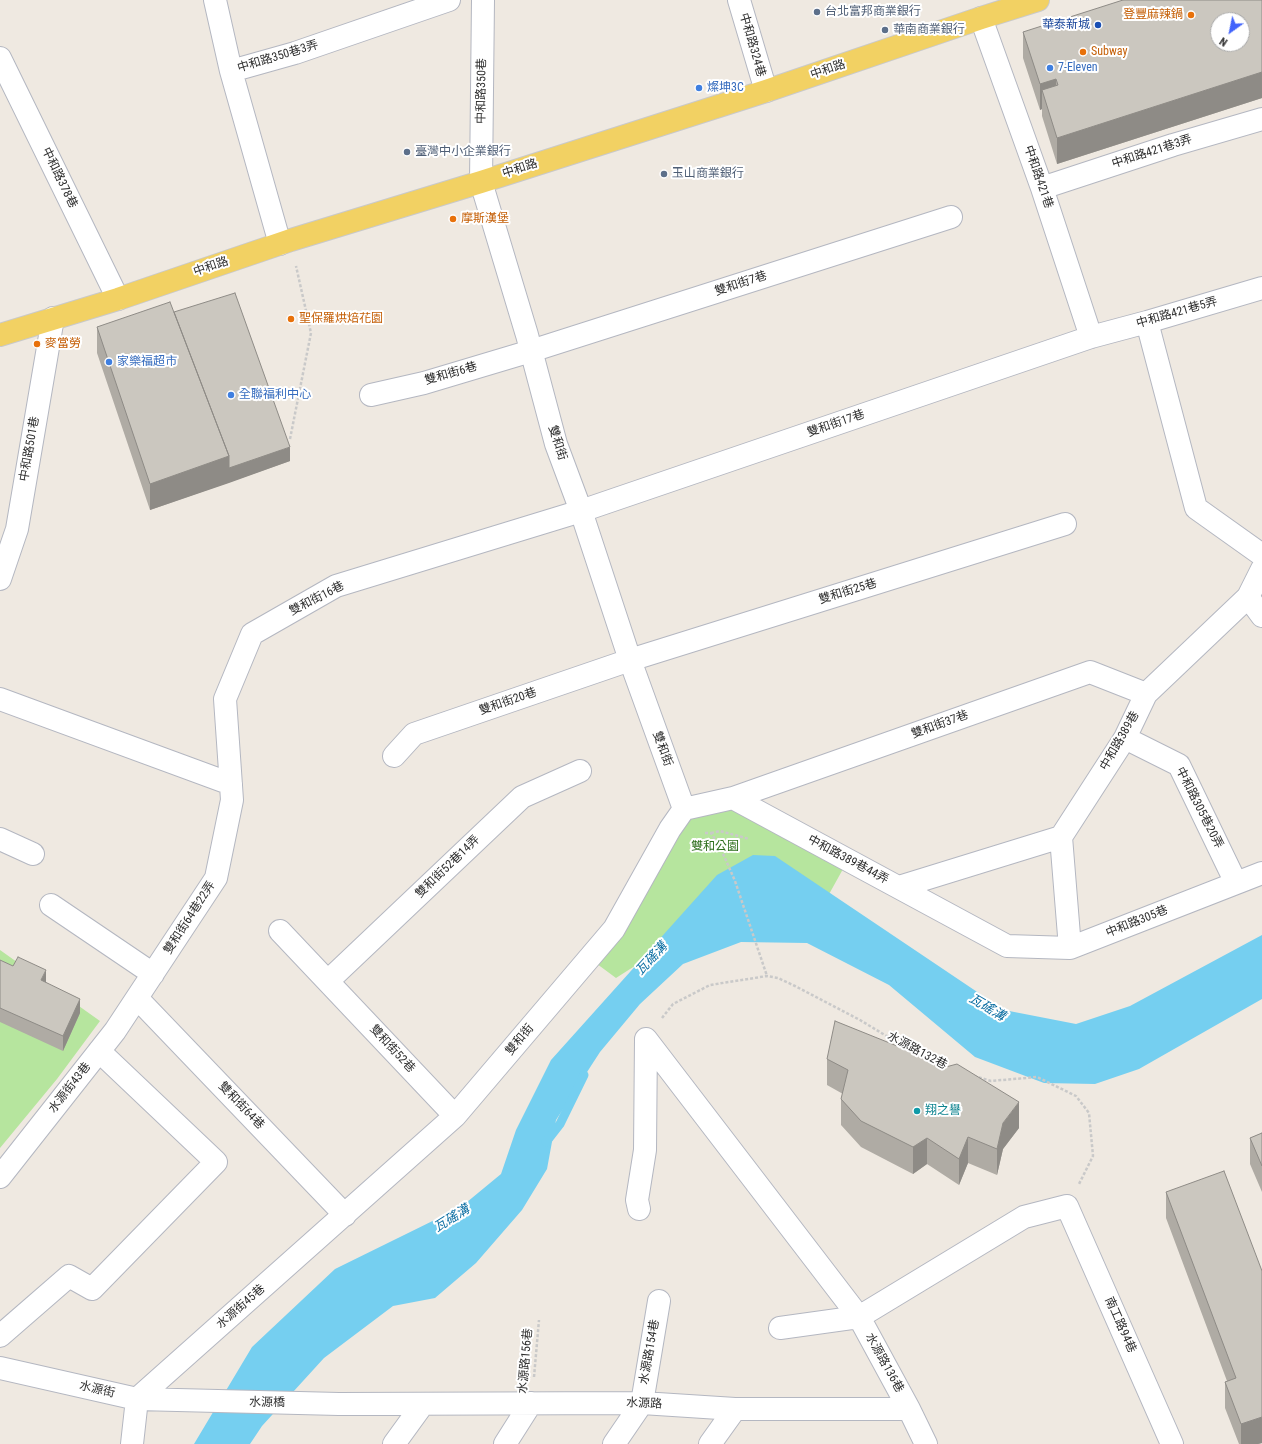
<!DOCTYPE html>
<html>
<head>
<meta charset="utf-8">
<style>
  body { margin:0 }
  #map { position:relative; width:1262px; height:1444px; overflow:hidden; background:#efe9e1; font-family:"Roboto Condensed",sans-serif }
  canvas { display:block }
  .north { position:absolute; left:1210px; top:12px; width:40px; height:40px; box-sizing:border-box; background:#fff; border:1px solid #ababab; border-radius:50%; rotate:213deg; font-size:11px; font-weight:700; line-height:16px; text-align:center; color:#2e2e2e }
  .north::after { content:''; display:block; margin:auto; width:14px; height:18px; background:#4264fb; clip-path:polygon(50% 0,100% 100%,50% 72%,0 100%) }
</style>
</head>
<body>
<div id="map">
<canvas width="1262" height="1444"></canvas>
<div class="north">N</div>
</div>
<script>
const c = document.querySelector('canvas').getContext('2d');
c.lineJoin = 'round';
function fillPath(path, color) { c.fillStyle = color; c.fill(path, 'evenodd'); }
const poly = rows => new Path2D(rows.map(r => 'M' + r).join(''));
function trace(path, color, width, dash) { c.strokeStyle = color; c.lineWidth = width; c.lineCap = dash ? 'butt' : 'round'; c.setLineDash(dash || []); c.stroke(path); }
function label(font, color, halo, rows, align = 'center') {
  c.font = font + ' "Roboto Condensed","Noto Sans TC",sans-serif'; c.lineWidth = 4; c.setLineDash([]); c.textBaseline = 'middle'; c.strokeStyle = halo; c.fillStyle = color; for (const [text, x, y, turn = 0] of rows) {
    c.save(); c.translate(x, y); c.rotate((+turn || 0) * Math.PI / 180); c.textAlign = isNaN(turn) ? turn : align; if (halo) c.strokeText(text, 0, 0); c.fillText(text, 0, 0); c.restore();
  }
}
fillPath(poly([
  [733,798,848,860,823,905,641,962,616,978,589,958,685,804],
  [0,950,100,1021,57,1079,0,1148]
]), '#b6e59e');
fillPath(poly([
  [753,855,775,856,1004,1010,1076,1024,1130,1006,1262,935,1262,999,1139,1069,1095,1084,1044,1083,975,1057,889,985,807,943,741,942,683,964,640,1004,600,1052,556,1120,547,1169,522,1210,476,1263,435,1298,393,1306,324,1358,262,1426,250,1444,194,1444,252,1347,335,1269,461,1207,501,1174,516,1130,551,1060,717,875]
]), '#75cff0');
trace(poly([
  [546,1142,560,1124,584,1075]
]), '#75cff0', 9);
const minor = poly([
  [215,0,231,71],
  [739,0,766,91],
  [981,18,1042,188,1091,337],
  [0,58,118,299],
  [1042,188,1173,145,1262,119],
  [280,244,231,71,295,53,449,0],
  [1147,322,1196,508,1262,555],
  [371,395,424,383,531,351,951,217],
  [0,579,17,529,53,318],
  [1248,597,1262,616],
  [0,699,231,784],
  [1125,738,1179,765,1236,883],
  [394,756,414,734,630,660,1065,524],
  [733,798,1090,672,1146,694],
  [684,809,733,798,1007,946,1070,948,1262,873],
  [0,839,33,854],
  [899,887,1061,837],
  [51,905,153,974],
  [280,931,455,1116],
  [1070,948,1061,837,1125,738,1146,694,1248,597,1262,569],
  [328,981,522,797,580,771],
  [137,998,345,1215],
  [0,1177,115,1031,216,878,232,800,225,699,252,634,336,586,581,511,1091,337,1147,322,1262,288],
  [639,1209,637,1200,645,1150,646,1039,859,1317,780,1328],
  [0,1336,69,1276,92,1289,216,1162,99,1051],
  [0,1368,137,1399,339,1404,642,1403,735,1409,909,1409,926,1444],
  [909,1409,859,1317,1024,1217,1067,1206,1172,1444],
  [132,1444,137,1399,455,1116,614,929,670,829,684,809,630,660,581,511,556,444,527,335,481,182,483,0],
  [394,1444,423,1404],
  [505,1444,531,1403],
  [614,1444,642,1403,659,1301],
  [710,1444,735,1409]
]);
const major = poly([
  [0,335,118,299,291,240,481,182,766,91,981,18,1038,0]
]);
trace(minor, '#b4b7c1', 24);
trace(major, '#c9c9c9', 24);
trace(poly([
  [290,439,311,333,296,266],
  [705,833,711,833,721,849,735,881,767,976],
  [711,833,720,831,749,839],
  [662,1018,673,1004,710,985,767,976,778,978,795,986,860,1020,903,1046,948,1069],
  [974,1076,991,1081,1037,1077,1076,1096,1089,1113,1093,1156,1079,1184],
  [534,1377,539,1320]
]), '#c9c9c9', 2.5, [3, 2]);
trace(minor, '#fff', 22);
trace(major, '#f2d163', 22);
fillPath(poly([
  [1262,0,1262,98,1057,164,1042,116,1042,109,1040,110,1023,58,1023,32],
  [174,312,290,461,150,510,97,353,97,327],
  [0,960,46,982,80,1013,63,1051,0,1022],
  [827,1059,1019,1128,1003,1149,997,1175,968,1163,959,1185,927,1164,913,1174,861,1147,841,1125,841,1099,843,1094,827,1085],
  [1262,1133,1262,1192,1250,1164,1250,1138],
  [1166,1192,1262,1271,1262,1443,1258,1444,1239,1444,1225,1408,1225,1382,1227,1381,1166,1218]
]), '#afaba4');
fillPath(poly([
  [1262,72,1262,98,1057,164,1057,138],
  [1056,79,1056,105,1042,90,1042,109,1040,110,1040,84],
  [290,447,290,461,229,483,229,468],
  [229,456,229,483,150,510,150,484],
  [46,970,46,985,41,980],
  [80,999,80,1013,63,1051,63,1036],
  [1019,1102,1019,1128,1003,1149,997,1175,997,1149,1003,1123],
  [968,1137,968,1163,959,1185,959,1159],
  [927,1138,927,1164,913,1174,913,1147],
  [1262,1417,1262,1443,1258,1444,1241,1444,1241,1424]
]), '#8e8b86');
const building = poly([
  [1123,0,1262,0,1262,72,1057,138,1042,90,1058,85,1056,79,1040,84,1023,32,1123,0],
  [1218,20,1242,20,1242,44,1218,44,1218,20],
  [235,293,290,447,229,468,229,456,174,312,235,293],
  [170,302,229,456,150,484,97,327,170,302],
  [18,957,46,970,41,980,80,999,63,1036,0,1008,0,960,13,966,18,957],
  [835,1021,912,1052,942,1068,957,1064,1019,1102,1003,1123,997,1149,968,1137,959,1159,927,1138,913,1147,861,1121,841,1099,848,1070,827,1059,835,1021],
  [1262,1133,1262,1166,1250,1138,1262,1133],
  [1224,1171,1262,1271,1262,1417,1241,1424,1225,1382,1236,1378,1166,1192,1224,1171]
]);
fillPath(building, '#cbc7bf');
trace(building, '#8e8b86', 1);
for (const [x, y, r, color] of [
  [817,12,4,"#5c6f8a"],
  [1191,15,4,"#e8710a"],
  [1098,25,4,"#1a4fb4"],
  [885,30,4,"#5c6f8a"],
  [1083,52,4,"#e8710a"],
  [1050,68,4,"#3f7fe0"],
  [699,88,4,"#3f7fe0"],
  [407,152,4,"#5c6f8a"],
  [664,174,4,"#5c6f8a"],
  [453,219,4,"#e8710a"],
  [291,319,4,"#e8710a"],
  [37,344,4,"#e8710a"],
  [109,362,4,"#3f7fe0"],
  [231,395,4,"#3f7fe0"],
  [917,1111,4,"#0f9aa8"]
]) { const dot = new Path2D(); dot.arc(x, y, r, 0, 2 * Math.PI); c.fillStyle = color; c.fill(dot); trace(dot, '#fff', 1.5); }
label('12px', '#4e5e75', '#fff', [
  ["台北富邦商業銀行",825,12],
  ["華南商業銀行",893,30],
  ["臺灣中小企業銀行",415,152],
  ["玉山商業銀行",672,174]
], 'left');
label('12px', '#c56008', '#fff', [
  ["登豐麻辣鍋",1183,15,"right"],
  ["Subway",1091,52],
  ["摩斯漢堡",461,219],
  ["聖保羅烘焙花園",299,319],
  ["麥當勞",45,344]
], 'left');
label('12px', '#164399', '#fff', [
  ["華泰新城",1090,25]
], 'right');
label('12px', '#2e2e2e', '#fff', [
  ["中和路324巷",752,45,74],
  ["中和路350巷3弄",278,57,-17],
  ["中和路",828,70,-19],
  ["中和路350巷",482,91,-89],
  ["中和路421巷3弄",1152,152,-18],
  ["中和路",520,169,-18],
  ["中和路421巷",1038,177,71],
  ["中和路378巷",59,178,64],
  ["中和路",211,267,-19],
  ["雙和街7巷",741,284,-18],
  ["中和路421巷5弄",1177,313,-16],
  ["雙和街6巷",451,374,-16],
  ["雙和街17巷",836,424,-19],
  ["雙和街",557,443,73],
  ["中和路501巷",30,449,-80],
  ["雙和街25巷",848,592,-17],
  ["雙和街16巷",317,599,-27],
  ["雙和街20巷",508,702,-19],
  ["雙和街37巷",940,725,-20],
  ["中和路389巷",1120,741,-60],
  ["雙和街",662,749,70],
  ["中和路305巷20弄",1199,808,63],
  ["中和路389巷44弄",848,860,28],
  ["雙和街52巷14弄",448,867,-44],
  ["雙和街64巷22弄",190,918,-57],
  ["中和路305巷",1137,922,-22],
  ["雙和街",520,1040,-50],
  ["雙和街52巷",392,1049,47],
  ["水源路132巷",917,1051,28],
  ["水源街43巷",70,1088,-52],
  ["雙和街64巷",241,1106,46],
  ["水源街45巷",241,1307,-41],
  ["南工路94巷",1120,1325,66],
  ["水源路154巷",650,1352,-80],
  ["水源路156巷",526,1361,-85],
  ["水源路136巷",884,1363,61],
  ["水源街",97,1390,13],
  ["水源橋",267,1403,1],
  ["水源路",644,1404,2]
]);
label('12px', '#366cbe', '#fff', [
  ["7-Eleven",1058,68],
  ["燦坤3C",707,88],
  ["家樂福超市",117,362],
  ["全聯福利中心",239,395]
], 'left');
label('12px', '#2c6e1b', '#fff', [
  ["雙和公園",715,847]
]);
label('12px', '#0d838f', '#fff', [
  ["翔之譽",925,1111]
], 'left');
label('italic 13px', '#0d6fa3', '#fff', [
  ["瓦磘溝",652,959,-47],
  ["瓦磘溝",987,1008,31],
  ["瓦磘溝",452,1219,-32]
]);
</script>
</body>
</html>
